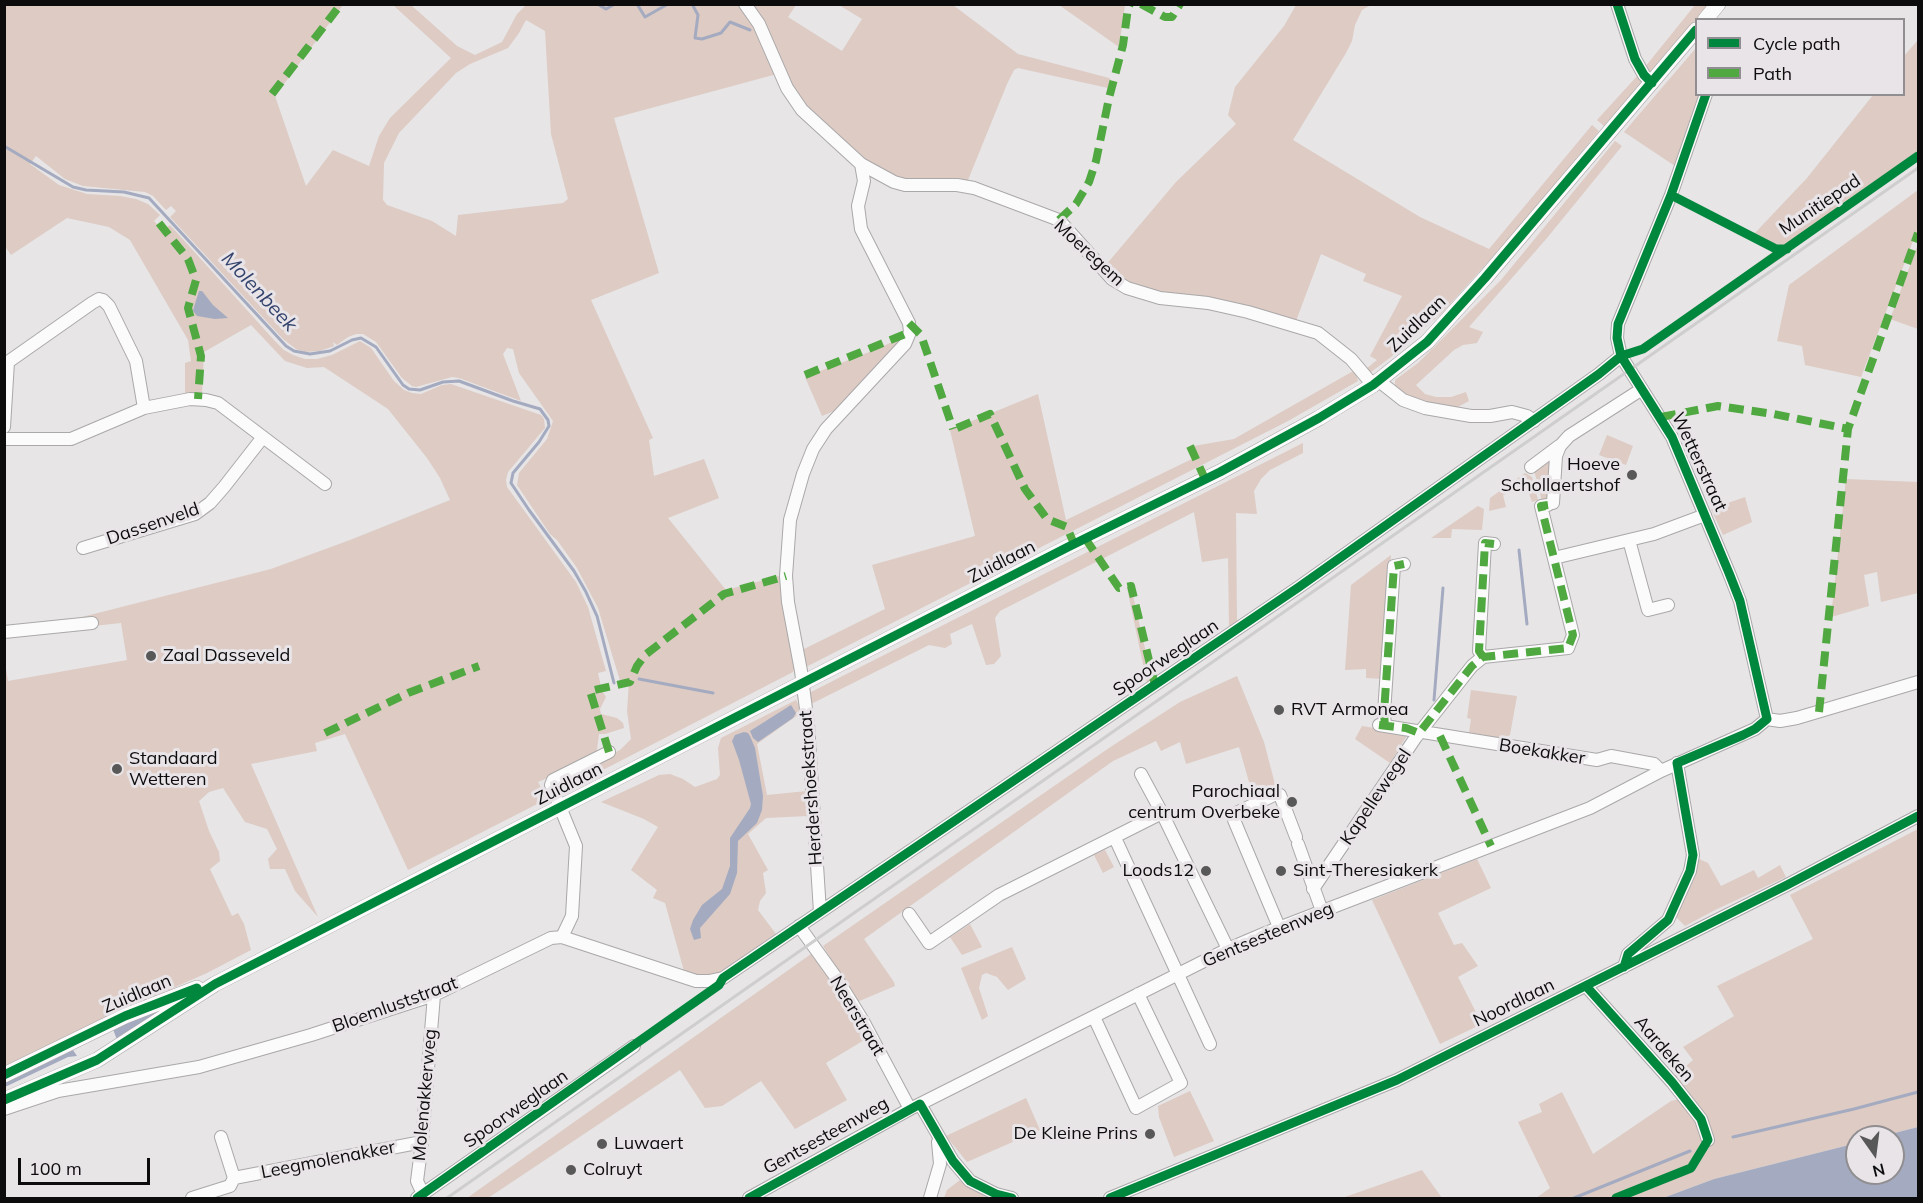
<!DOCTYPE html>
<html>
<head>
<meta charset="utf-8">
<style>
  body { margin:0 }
  #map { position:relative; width:1923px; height:1203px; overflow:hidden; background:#e7e5e6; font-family:Mulish,sans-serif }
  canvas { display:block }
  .frame { position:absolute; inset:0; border:6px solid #0d0c0d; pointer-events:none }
  .legend { position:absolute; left:1695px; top:18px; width:210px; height:78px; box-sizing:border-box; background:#e8e4e7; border:2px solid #908e90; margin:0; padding:8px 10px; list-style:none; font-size:18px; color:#0d0c0d }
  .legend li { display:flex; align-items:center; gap:12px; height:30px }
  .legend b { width:30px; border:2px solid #908e90 }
  .north { position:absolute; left:1845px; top:1125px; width:60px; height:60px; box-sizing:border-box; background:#e8e4e7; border:2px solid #908e90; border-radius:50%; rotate:166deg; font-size:16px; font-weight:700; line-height:24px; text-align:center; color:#0d0c0d }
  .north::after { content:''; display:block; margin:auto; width:21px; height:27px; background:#595859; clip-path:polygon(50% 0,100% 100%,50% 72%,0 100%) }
  .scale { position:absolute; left:18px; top:1158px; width:132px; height:27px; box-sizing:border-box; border:3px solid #0d0c0d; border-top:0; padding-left:8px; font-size:18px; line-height:21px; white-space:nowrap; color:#0d0c0d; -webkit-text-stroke:4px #e8e4e7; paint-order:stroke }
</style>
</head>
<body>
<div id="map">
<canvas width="1923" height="1203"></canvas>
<div class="frame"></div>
<ul class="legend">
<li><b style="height:8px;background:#00873e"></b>Cycle path</li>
<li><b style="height:8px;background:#50a841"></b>Path</li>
</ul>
<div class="north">N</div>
<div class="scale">100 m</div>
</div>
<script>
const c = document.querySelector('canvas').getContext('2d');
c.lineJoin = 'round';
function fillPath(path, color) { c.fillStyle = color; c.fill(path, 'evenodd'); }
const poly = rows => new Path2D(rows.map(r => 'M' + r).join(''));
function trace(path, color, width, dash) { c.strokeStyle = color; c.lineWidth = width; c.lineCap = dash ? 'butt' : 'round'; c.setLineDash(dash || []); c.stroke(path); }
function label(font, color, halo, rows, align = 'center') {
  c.font = font + ' Mulish,sans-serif'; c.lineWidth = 6; c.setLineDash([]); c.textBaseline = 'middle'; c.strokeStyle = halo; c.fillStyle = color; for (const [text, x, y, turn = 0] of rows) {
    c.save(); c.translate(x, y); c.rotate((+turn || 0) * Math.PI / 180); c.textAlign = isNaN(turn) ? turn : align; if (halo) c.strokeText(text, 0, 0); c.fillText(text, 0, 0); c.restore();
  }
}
fillPath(poly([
  [4,5,343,5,275,96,306,186,333,150,369,166,379,136,390,118,451,58,393,5,411,5,457,46,475,55,502,42,517,14,526,5,739,5,762,41,777,74,614,118,659,273,591,300,653,438,649,440,654,476,704,459,719,498,668,518,726,590,783,575,795,667,793,672,562,791,560,787,562,779,620,750,631,739,627,711,629,682,621,684,598,608,577,568,557,540,550,534,517,485,519,473,547,439,553,421,519,373,513,349,507,348,503,354,521,401,459,378,452,377,416,387,412,386,402,378,376,342,363,334,356,334,348,337,337,345,333,342,334,346,320,351,304,352,296,349,283,339,170,217,176,211,171,206,166,210,153,196,145,192,83,186,65,179,36,156,30,164,59,185,87,194,120,196,136,199,148,204,160,215,154,221,163,231,170,225,274,340,284,350,293,355,305,359,317,359,332,355,360,341,371,348,394,381,404,390,412,393,421,394,442,385,451,384,541,415,544,419,545,428,508,472,506,480,507,487,576,582,588,607,606,671,598,673,602,691,606,697,600,709,601,714,617,718,623,723,624,728,605,734,599,734,596,757,538,782,547,799,408,870,345,734,315,743,317,751,251,764,318,917,295,891,285,869,270,869,268,859,277,849,267,829,245,822,223,788,209,792,199,801,209,831,219,852,220,861,210,869,232,916,238,913,244,924,251,950,207,973,119,1012,5,1069,5,663,8,681,127,660,121,623,84,627,82,617,271,569,350,540,450,500,440,478,427,458,388,409,324,367,307,368,285,361,251,325,204,352,202,394,185,395,185,363,191,361,188,340,130,240,109,227,67,218,11,255,4,245],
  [526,20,545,31,551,134,568,199,563,203,458,215,456,236,432,221,387,205,383,200,384,163,399,133,456,73,470,64,508,48,519,33],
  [749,5,796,5,788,17,842,51,862,19,839,5,953,5,1018,54,1109,78,1111,80,1108,88,1018,68,1014,70,1007,84,968,180,911,181,890,177,856,153,797,97],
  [1059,5,1125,5,1119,47],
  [1296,5,1371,5,1362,10,1355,25,1352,41,1346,53,1293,140,1420,217,1489,249,1592,125,1599,131,1516,231,1442,313,1391,357,1371,372,1366,369,1377,360,1370,356,1402,296,1363,281,1366,274,1321,254,1296,321,1152,291,1124,282,1105,266,1176,182,1236,124,1228,115,1235,87,1284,26],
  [1695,5,1709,5,1651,74,1645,67],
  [1918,40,1918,153,1787,245,1782,247,1776,245,1754,234,1807,178,1873,95,1904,94,1904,56],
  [1696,48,1696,94,1701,95,1675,166,1624,132],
  [1638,75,1644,81,1604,126,1597,120],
  [1615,141,1622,146,1547,238,1469,327,1483,332,1477,343,1463,345,1454,350,1416,385,1425,394,1436,397,1451,397,1466,392,1469,401,1454,409,1420,402,1403,396,1395,388,1395,380,1418,363,1501,280],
  [1918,190,1918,228,1861,377,1805,365,1802,346,1777,341,1789,285],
  [1918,244,1918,329,1890,319],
  [1775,250,1789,253,1719,300,1715,294],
  [905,336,839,409,822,416,805,377,877,349],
  [1355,370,1358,381,1288,421,804,668,800,651,885,609,872,565,975,536,950,430,1038,394,1066,520,1192,459,1188,447,1234,439],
  [1607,435,1633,446,1626,465,1599,455],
  [1303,443,1303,453,1270,470,1261,479,1254,491,1257,514,1236,513,1237,622,1229,627,1228,558,1202,562,1194,512,1000,611,995,618,1001,656,994,664,986,665,972,624,950,634,952,644,945,648,929,645,809,705,811,692],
  [1556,452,1551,500,1542,501,1534,470],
  [1525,473,1532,477,1538,500,1532,502,1527,488,1503,495,1506,507,1489,511,1490,498],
  [1846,479,1918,482,1918,593,1881,602,1877,572,1864,575,1869,606,1831,617],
  [1745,497,1752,522,1723,535,1711,509],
  [1478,506,1484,509,1482,530,1452,529,1451,538,1431,538],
  [1391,555,1384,679,1366,678,1366,669,1345,670,1351,585],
  [1131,587,1152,679,1147,683,1127,588],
  [1237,676,1264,742,1276,788,1253,796,1239,747,1186,764,1180,742,1161,751,1156,741,1113,761,864,939,894,982,895,986,857,1002,823,946,1109,748,1180,702],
  [1471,690,1517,696,1510,735,1497,742,1468,739,1471,719,1467,718],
  [796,700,802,712,757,744,767,795,807,791,808,816,766,818,748,834,768,870,763,873,766,893,760,901,758,910,776,934,718,974,705,976,693,974,684,971,665,903,653,898,657,890,631,870,658,827,644,819,601,802,659,775,670,774,683,779,695,787,717,779,720,775,718,748,721,738],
  [1362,726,1405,733,1406,737,1390,763,1355,739],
  [1918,829,1918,1127,1879,1137,1857,1137,1857,1143,1714,1179,1663,1198,1536,1198,1550,1188,1518,1122,1542,1112,1539,1104,1562,1092,1593,1154,1671,1101,1679,1099,1673,1077,1693,1060,1683,1047,1734,1016,1717,986,1813,939,1790,895],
  [1105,850,1114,867,1103,873,1094,855],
  [1697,858,1708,863,1721,886,1754,870,1758,878,1780,865,1786,877,1715,910,1685,926,1676,917,1679,908,1693,881],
  [1477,859,1491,888,1438,913,1454,945,1462,943,1478,966,1458,977,1482,1024,1440,1044,1372,900],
  [970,924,982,947,962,955,950,937],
  [1012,947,1026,979,1008,990,997,977,986,973,982,975,979,988,988,1016,982,1020,961,968],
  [811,954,839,993,866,1039,826,1063,847,1100,795,1129,761,1081,722,1106,705,1108,680,1070,488,1198,467,1198],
  [1190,1091,1214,1141,1174,1157,1159,1117,1158,1106],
  [1026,1098,1040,1130,967,1162,946,1136],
  [1422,1170,1442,1198,1342,1198],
  [960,1180,987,1198,944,1198,947,1190]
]), '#ddcbc4');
fillPath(poly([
  [199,291,202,291,213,305,228,318,215,319,197,316,193,311,194,307],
  [791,705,796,713,793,718,758,742,753,738,750,731],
  [744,732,748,733,750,736,755,748,763,796,762,810,757,823,738,841,737,873,730,894,700,928,701,938,694,940,690,929,693,920,702,905,722,889,730,866,730,838,750,808,751,804,739,760,732,741,735,735],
  [160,1010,117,1040,113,1029],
  [73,1050,77,1056,68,1057,5,1087,5,1083],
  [1918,1127,1918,1198,1663,1198,1714,1179,1857,1143,1857,1173,1893,1173,1893,1137,1879,1137]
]), '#a4abc0');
trace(poly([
  [637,4,645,17,668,4],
  [692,4,698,15,695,38,702,39,721,33,730,22,750,30],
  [599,5,606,9,615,4],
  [4,146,73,187,86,190,124,192,149,198,286,346,294,351,310,354,330,351,352,340,361,338,376,347,403,385,409,389,420,390,443,382,459,381,513,401,540,409,548,420,549,426,539,442,513,473,511,483,529,510,574,571,586,592,597,616,614,683],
  [1519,550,1527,624],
  [639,679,713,693],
  [1434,700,1443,588],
  [1733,1137,1854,1109,1918,1092],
  [1574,1198,1690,1151]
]), '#a4abc0', 3);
const minor = poly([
  [745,4,759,24,787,88,802,110,861,164,864,181,858,206,861,229,909,323,910,332,905,344,826,429,813,449,803,474,790,520,786,576,788,602,801,671,808,724,820,912],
  [1617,4,1635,59,1644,75,1652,83],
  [1706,94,1671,195,1618,324,1617,338,1621,356,1672,437,1729,573,1740,601,1767,719],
  [861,164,894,182,905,185,957,185,974,188,1059,220,1112,279,1127,288,1160,298,1208,303,1248,312,1318,333,1351,359,1373,385],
  [1379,381,1403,400,1425,408,1471,416,1490,416,1512,412,1527,416,1534,421],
  [144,408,190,399,206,400,218,403,325,484],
  [4,427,8,362,92,303,99,299,103,300,109,306,136,361,144,408,71,439,4,439],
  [1531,467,1559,446],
  [1553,503,1556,456,1560,446,1569,436,1642,389],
  [1629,540,1648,610,1668,605],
  [83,548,195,514,210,503,224,487,263,437],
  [1554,558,1654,534,1705,515],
  [4,632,92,623],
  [1483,657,1479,651,1485,543,1494,544],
  [1767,719,1780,721,1797,718,1918,682],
  [1379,725,1597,760,1611,756,1654,764,1661,771],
  [1385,726,1384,713,1394,566,1404,564],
  [1141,774,1162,813,1228,949],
  [1115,838,1210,1044],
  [1298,844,1322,911],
  [1313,889,1416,737,1472,666,1483,657,1568,648,1573,635,1541,506,1548,505],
  [909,914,929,943,999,895,1162,813],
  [799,926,835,976,863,1021,910,1109],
  [1279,927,1234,820,1234,814,1274,795,1280,795,1296,837],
  [562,937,572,916,576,846,551,785,553,780,609,752],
  [1624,967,1628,954,1668,920,1690,871,1693,855,1677,763],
  [1586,986,1672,1082,1701,1119,1708,1140],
  [1094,1017,1136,1108,1181,1083,1138,994],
  [920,1104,953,1161,970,1181,996,1194,1012,1198],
  [4,1109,58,1091,199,1067,311,1035,434,995,551,938,562,937,696,981,709,981,723,978,1299,587,1599,374,1621,356],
  [234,1178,422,1142],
  [423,1194,417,1181,422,1142,434,995],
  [192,1198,230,1186,234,1178,221,1137],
  [417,1198,634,1046],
  [749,1198,910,1109,1228,949,1268,932,1590,808,1661,771,1755,729,1767,719],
  [930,1198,940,1164,938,1142],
  [1110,1198,1397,1080,1787,885,1918,816]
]);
const major = poly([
  [1705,20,1718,4],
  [4,1075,125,1016,197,988],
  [4,1100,97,1060,215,984,1068,547,1220,472,1319,418,1373,385,1427,342,1485,278,1696,30]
]);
trace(minor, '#aaa8a9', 14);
trace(major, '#aaa8a9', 16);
trace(minor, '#fbfbfb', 12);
trace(major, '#fbfbfb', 15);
trace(poly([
  [447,1198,1918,168]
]), '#cfcecf', 3);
trace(poly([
  [1141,4,1165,17,1172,17,1180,4],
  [272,94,341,4],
  [1059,220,1076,204,1089,182,1096,161,1109,98,1123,45,1128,8,1130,4],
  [159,223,188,259,196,280,188,308,201,356,198,399],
  [909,323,921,335,953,429],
  [805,375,910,332],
  [1661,417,1718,406,1774,414,1848,429],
  [957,428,990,414,1025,489,1047,519,1067,527,1074,544],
  [1190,446,1205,479],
  [1085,538,1119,588,1131,586,1155,685],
  [1483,657,1479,651,1485,543,1494,544],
  [1819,712,1848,429,1918,233],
  [1379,725,1406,728,1419,733,1472,666,1483,657,1568,648,1573,635,1541,506,1548,505],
  [1385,726,1384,713,1394,566,1404,564],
  [325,733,408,693,479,666],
  [1440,736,1491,846],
  [609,752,590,691,630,682,637,666,645,655,724,594,786,576]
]), '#50a841', 8, [15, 8]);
trace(poly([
  [1617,4,1635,59,1644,75,1652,83],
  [1671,195,1776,249,1787,249],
  [1624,967,1628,954,1668,920,1690,871,1693,855,1677,763,1743,735,1755,729,1767,719,1740,601,1729,573,1672,437,1621,356,1617,338,1618,324,1671,195,1706,94],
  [1586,986,1672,1082,1701,1119,1708,1140,1691,1168,1616,1198],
  [4,1075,125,1016,197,988],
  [4,1100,97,1060,215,984,1068,547,1220,472,1319,418,1373,385,1427,342,1485,278,1696,30],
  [417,1198,719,985,723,978,1299,587,1599,374,1621,356,1643,349,1918,156],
  [749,1198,920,1104,953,1161,970,1181,996,1194,1012,1198],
  [1110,1198,1397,1080,1787,885,1918,816]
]), '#00873e', 9);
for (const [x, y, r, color] of [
  [1632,475,6,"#595859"],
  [151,656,6,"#595859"],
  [1279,710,6,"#595859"],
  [117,769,6,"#595859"],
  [1292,802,6,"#595859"],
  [1206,871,6,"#595859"],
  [1281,871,6,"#595859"],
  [1150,1134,6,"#595859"],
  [602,1144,6,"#595859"],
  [571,1170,6,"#595859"]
]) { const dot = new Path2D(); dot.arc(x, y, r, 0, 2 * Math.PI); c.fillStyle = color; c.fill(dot); trace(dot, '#e8e4e7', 2); }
label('18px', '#0d0c0d', '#e8e4e7', [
  ["Munitiepad",1820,205,-34],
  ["Moeregem",1089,253,43],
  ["Zuidlaan",1417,324,-44],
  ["Wetterstraat",1699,462,65],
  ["Dassenveld",153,524,-19],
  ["Zuidlaan",1002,562,-27],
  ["Spoorweglaan",1166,658,-34],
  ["Boekakker",1542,752,9],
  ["Zuidlaan",569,784,-27],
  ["Herdershoekstraat",811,788,-94],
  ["Kapellewegel",1376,797,-56],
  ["Gentsesteenweg",1268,935,-23],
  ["Zuidlaan",137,994,-23],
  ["Noordlaan",1514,1003,-26],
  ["Bloemluststraat",395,1005,-20],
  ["Neerstraat",857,1016,59],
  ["Aardeken",1664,1049,49],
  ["Molenakkerweg",425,1095,-85],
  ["Spoorweglaan",516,1109,-35],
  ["Gentsesteenweg",826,1136,-29],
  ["Leegmolenakker",328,1160,-11]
]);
label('18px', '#0d0c0d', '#e8e4e7', [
  ["Hoeve",1620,465,"right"],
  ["Schollaertshof",1620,486,"right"],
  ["Zaal Dasseveld",163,656],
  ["RVT Armonea",1291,710],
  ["Standaard",129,759],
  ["Wetteren",129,780],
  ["Parochiaal",1280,792,"right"],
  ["centrum Overbeke",1280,813,"right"],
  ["Loods12",1194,871,"right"],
  ["Sint-Theresiakerk",1293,871],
  ["De Kleine Prins",1138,1134,"right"],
  ["Luwaert",614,1144],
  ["Colruyt",583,1170]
], 'left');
label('italic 20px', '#34436d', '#e8e4e7', [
  ["Molenbeek",259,292,47]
]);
</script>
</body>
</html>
